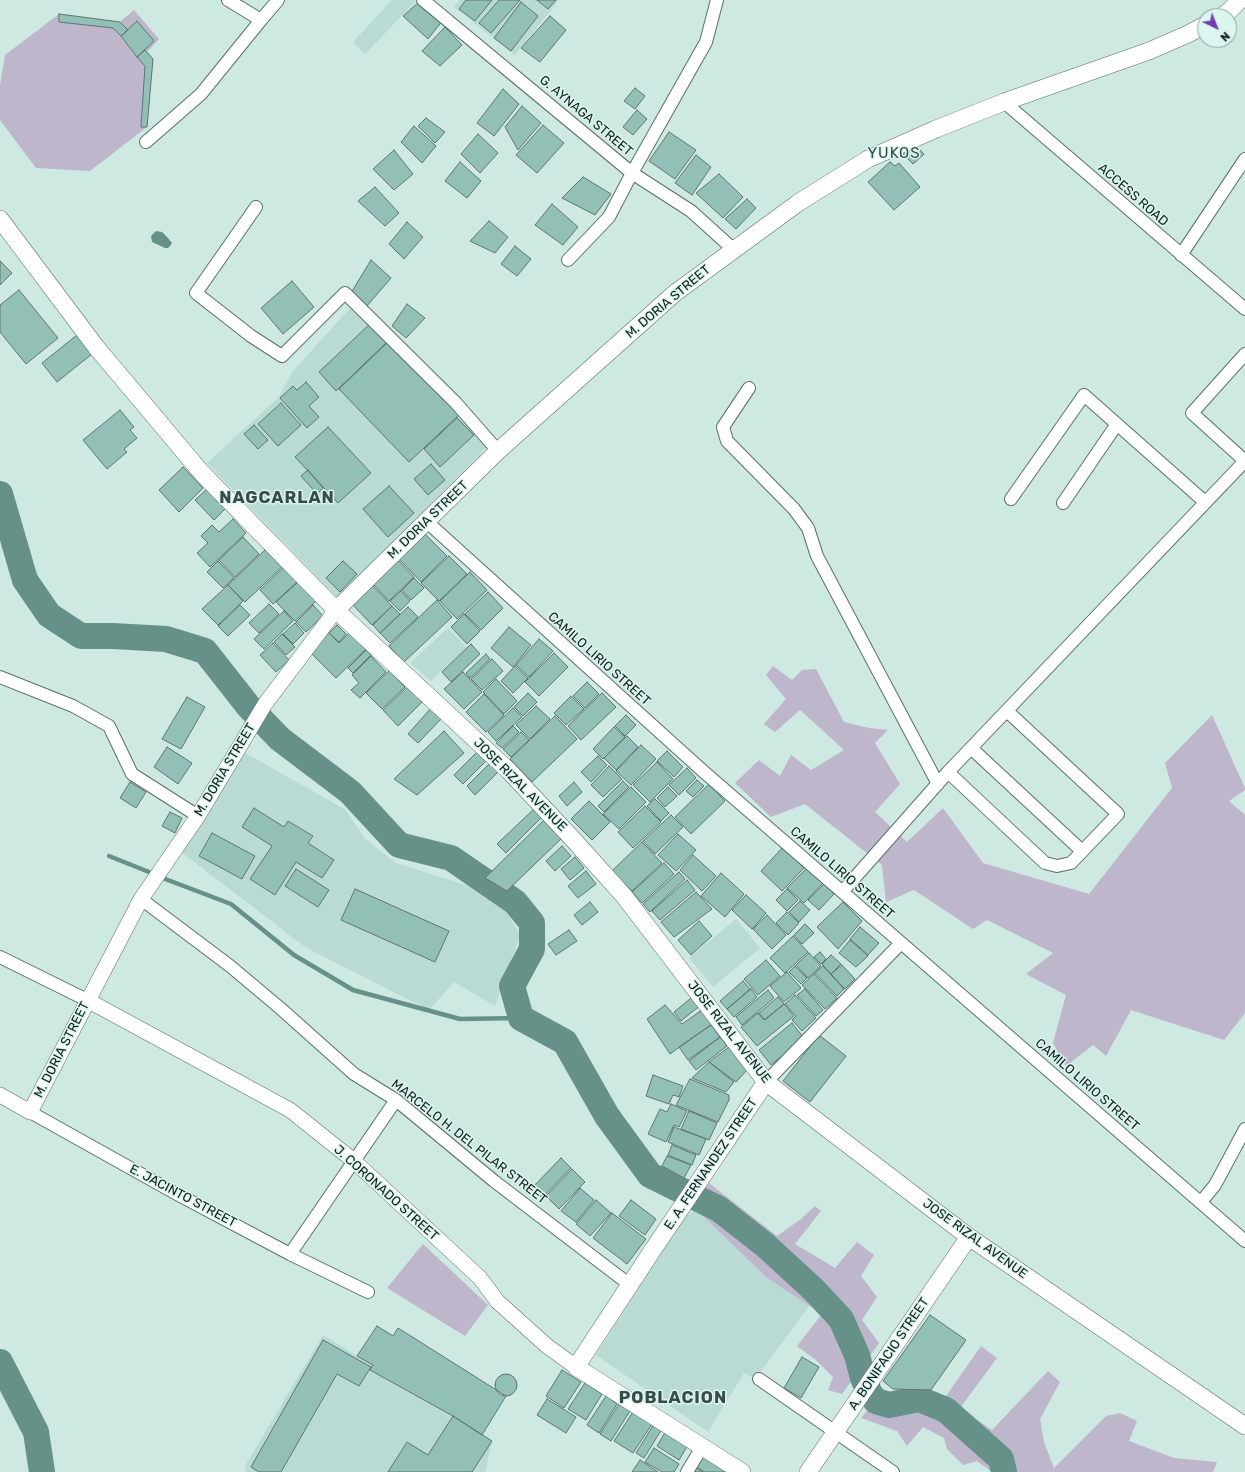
<!DOCTYPE html>
<html>
<head>
<meta charset="utf-8">
<style>
  body { margin:0 }
  #map { position:relative; width:1245px; height:1472px; overflow:hidden; background:#cee8e2; font-family:Rubik,sans-serif }
  canvas { display:block }
  .north { position:absolute; left:1197px; top:8px; width:40px; height:40px; box-sizing:border-box; background:#dbf5ef; border:1px solid #8c9f9b; border-radius:50%; rotate:137deg; font-size:11px; font-weight:700; line-height:16px; text-align:center; color:#151f1d }
  .north::after { content:''; display:block; margin:auto; width:14px; height:18px; background:#753bb1; clip-path:polygon(50% 0,100% 100%,50% 72%,0 100%) }
</style>
</head>
<body>
<div id="map">
<canvas width="1245" height="1472"></canvas>
<div class="north">N</div>
</div>
<script>
const c = document.querySelector('canvas').getContext('2d');
c.lineJoin = 'round';
function fillPath(path, color) { c.fillStyle = color; c.fill(path, 'evenodd'); }
const poly = rows => new Path2D(rows.map(r => 'M' + r).join(''));
function trace(path, color, width, dash) { c.strokeStyle = color; c.lineWidth = width; c.lineCap = dash ? 'butt' : 'round'; c.setLineDash(dash || []); c.stroke(path); }
function label(font, color, halo, rows, align = 'center') {
  c.font = font + ' Rubik,sans-serif'; c.lineWidth = 3; c.setLineDash([]); c.textBaseline = 'middle'; c.strokeStyle = halo; c.fillStyle = color; for (const [text, x, y, turn = 0] of rows) {
    c.save(); c.translate(x, y); c.rotate((+turn || 0) * Math.PI / 180); c.textAlign = isNaN(turn) ? turn : align; if (halo) c.strokeText(text, 0, 0); c.fillText(text, 0, 0); c.restore();
  }
}
fillPath(poly([
  [392,0,417,0,365,54,353,42],
  [460,0,559,0,515,55,454,7],
  [351,307,488,446,338,598,207,463,278,398,293,371],
  [448,628,467,648,431,681,410,663],
  [242,751,346,810,365,839,396,863,497,895,520,935,495,1006,454,982,429,1010,305,947,180,851],
  [736,919,760,948,713,987,689,958],
  [702,1207,810,1305,755,1379,744,1373,708,1432,596,1355,685,1216],
  [323,1335,373,1365,370,1370,453,1416,492,1441,485,1472,246,1472,245,1466]
]), '#badbd4');
fillPath(poly([
  [134,10,159,39,147,52,153,59,147,127,90,171,36,168,0,120,0,85,5,55,59,14,120,22],
  [773,666,792,680,802,670,816,669,844,722,869,728,888,730,875,743,900,784,875,812,907,842,943,808,983,863,1089,894,1172,788,1165,763,1212,715,1245,788,1245,790,1229,801,1245,815,1245,1013,1224,1040,1131,1010,1106,1056,1093,1045,1066,1066,1053,1043,1066,995,1026,974,1053,953,987,920,973,929,914,890,886,902,882,865,805,804,771,817,735,783,759,760,780,776,791,755,811,770,844,750,800,710,775,732,764,724,786,699,766,675],
  [709,1183,777,1236,801,1219,815,1206,821,1211,795,1244,835,1268,857,1242,874,1255,861,1276,877,1297,862,1320,879,1343,842,1394,828,1390,833,1377,816,1360,797,1346,822,1314,766,1277,694,1207],
  [423,1244,488,1305,465,1336,387,1288],
  [981,1346,997,1358,960,1408,992,1430,1048,1371,1060,1382,1040,1419,1044,1442,1054,1468,1106,1416,1120,1413,1137,1421,1129,1441,1174,1458,1217,1462,1213,1472,992,1472,977,1461,963,1465,947,1449,944,1438,923,1427,907,1446,897,1431,861,1418,878,1397,920,1402,931,1409,946,1396]
]), '#beb6cb');
fillPath(poly([
  [156,231,162,232,168,238,172,243,170,246,168,248,165,248,152,242,151,236]
]), '#659189');
trace(poly([
  [109,856,149,872],
  [160,877,231,904,294,955,353,990,460,1019,521,1018]
]), '#659189', 4.5);
trace(poly([
  [0,494,25,580,49,615,81,636,113,636,166,639,205,651,249,707,280,739,350,792,399,845,451,858,515,902,532,923,532,949,512,986,521,1018,565,1042,607,1116,650,1175,719,1209,765,1245,814,1290,841,1319,857,1355,863,1378,870,1394,876,1401,889,1405,919,1399,946,1410,1001,1459,1004,1472],
  [0,1362,36,1432,42,1472]
]), '#659189', 26);
const building = poly([
  [466,0,492,0,475,21,459,9,466,0],
  [499,0,520,0,491,33,479,23,499,0],
  [537,0,556,0,548,9,537,0],
  [420,1,443,20,428,39,403,16,420,1],
  [521,2,538,16,511,51,494,38,521,2],
  [59,14,120,22,128,30,121,36,113,28,59,22,59,14],
  [550,16,566,30,540,62,521,48,550,16],
  [137,21,154,41,137,57,121,36,137,21],
  [445,27,462,45,440,66,422,51,445,27],
  [145,50,153,59,147,127,141,127,145,66,137,57,145,50],
  [635,88,645,96,635,109,624,101,635,88],
  [503,89,519,104,494,136,477,123,503,89],
  [522,106,541,123,518,150,505,127,522,106],
  [637,110,647,119,633,135,623,127,637,110],
  [426,118,445,132,435,143,418,126,426,118],
  [543,125,564,143,537,173,516,155,543,125],
  [414,126,436,146,422,163,401,142,414,126],
  [669,132,696,150,675,179,649,161,669,132],
  [478,134,498,153,480,173,461,154,478,134],
  [911,141,924,154,913,164,901,152,911,141],
  [394,150,413,174,394,190,373,169,394,150],
  [696,155,711,167,692,195,675,183,696,155],
  [460,162,481,181,467,198,445,181,460,162],
  [890,162,895,166,899,163,920,187,894,210,868,182,890,162],
  [719,174,743,197,723,218,696,193,719,174],
  [583,177,611,194,595,215,562,198,583,177],
  [375,187,399,213,385,226,358,201,375,187],
  [747,199,756,208,736,229,725,219,747,199],
  [552,204,578,227,563,245,535,225,552,204],
  [489,221,508,237,495,253,470,241,489,221],
  [407,222,423,237,404,259,389,244,407,222],
  [515,246,531,259,517,276,501,264,515,246],
  [371,260,391,278,366,307,351,293,371,260],
  [0,261,12,273,0,285,0,261],
  [292,281,314,307,283,334,261,308,292,281],
  [19,290,58,338,26,364,0,332,0,305,19,290],
  [407,304,425,318,406,338,392,326,407,304],
  [371,323,388,341,336,391,319,372,371,323],
  [77,335,92,354,57,382,42,363,77,335],
  [390,340,460,414,409,462,339,389,390,340],
  [306,382,319,397,309,406,319,417,307,428,280,398,293,386,297,390,306,382],
  [281,403,301,425,278,446,258,424,281,403],
  [120,410,134,427,130,430,137,438,124,449,127,452,107,469,83,440,120,410],
  [457,418,474,435,440,467,424,449,457,418],
  [254,425,268,440,258,449,244,434,254,425],
  [328,427,371,473,338,503,295,457,328,427],
  [431,464,445,480,428,495,414,479,431,464],
  [183,467,203,488,179,512,159,490,183,467],
  [308,470,323,488,317,494,301,476,308,470],
  [389,486,414,513,388,537,363,509,389,486],
  [208,488,226,508,214,520,195,500,208,488],
  [233,519,246,533,210,567,197,553,208,543,201,536,212,525,219,532,233,519],
  [425,534,447,556,421,582,399,559,425,534],
  [243,537,259,554,235,577,219,560,243,537],
  [265,550,282,567,245,602,228,585,265,550],
  [449,556,467,574,439,601,421,583,449,556],
  [398,560,414,577,389,601,373,584,398,560],
  [218,561,234,578,223,588,207,572,218,561],
  [343,561,357,574,340,592,326,578,343,561],
  [283,568,297,582,273,604,260,590,283,568],
  [470,572,487,590,457,619,440,601,470,572],
  [414,578,424,588,411,600,402,590,414,578],
  [298,582,316,601,295,621,276,602,298,582],
  [371,584,392,606,372,625,352,604,371,584],
  [228,585,243,601,218,625,202,609,228,585],
  [401,591,410,601,400,611,390,601,401,591],
  [488,592,503,608,481,630,465,614,488,592],
  [437,600,452,617,404,662,389,646,437,600],
  [269,604,279,614,259,633,249,623,269,604],
  [240,605,250,615,228,636,218,626,240,605],
  [313,605,323,616,306,632,296,622,313,605],
  [392,606,400,614,380,633,373,625,392,606],
  [408,607,418,617,390,643,380,633,408,607],
  [284,611,293,621,264,649,254,639,284,611],
  [464,614,480,631,467,644,451,627,464,614],
  [295,623,304,633,293,644,283,634,295,623],
  [337,625,346,634,339,642,329,633,337,625],
  [509,627,531,645,513,667,491,648,509,627],
  [328,632,339,643,350,632,366,649,336,678,309,651,328,632],
  [282,634,295,647,286,655,274,642,282,634],
  [539,639,553,651,529,677,516,665,539,639],
  [273,643,289,660,276,672,260,655,273,643],
  [471,644,480,654,451,682,442,672,471,644],
  [366,650,371,655,353,673,348,668,366,650],
  [554,653,568,667,539,696,525,682,554,653],
  [486,654,490,659,470,678,466,673,486,654],
  [371,656,386,672,360,698,351,690,359,683,352,675,371,656],
  [492,659,503,671,482,690,471,679,492,659],
  [515,666,528,678,513,693,501,681,515,666],
  [389,671,405,687,382,709,366,693,389,671],
  [463,672,482,692,464,709,444,689,463,672],
  [496,679,517,701,504,714,483,692,496,679],
  [587,682,599,694,585,708,573,696,587,682],
  [407,687,422,702,398,726,383,710,407,687],
  [528,693,537,702,523,716,514,707,528,693],
  [602,693,616,707,581,740,568,726,602,693],
  [484,694,504,715,486,732,466,712,484,694],
  [571,696,584,709,566,725,554,713,571,696],
  [187,697,205,707,181,749,162,739,187,697],
  [536,706,550,719,530,739,516,725,536,706],
  [432,707,443,717,418,743,408,734,432,707],
  [513,708,522,717,496,741,488,732,513,708],
  [626,715,636,725,625,736,615,726,626,715],
  [555,716,577,739,532,782,510,759,555,716],
  [513,726,519,732,502,748,496,743,513,726],
  [614,727,625,737,603,759,593,749,614,727],
  [444,731,464,753,417,795,394,779,444,731],
  [521,732,529,740,511,757,503,749,521,732],
  [627,736,638,747,616,770,604,758,627,736],
  [641,745,656,759,631,785,616,771,641,745],
  [167,747,192,763,178,784,154,767,167,747],
  [667,751,683,767,674,777,657,761,667,751],
  [477,752,486,761,463,784,454,775,477,752],
  [598,756,607,765,591,782,581,772,598,756],
  [657,762,673,779,650,802,633,785,657,762],
  [490,763,498,772,475,795,467,786,490,763],
  [609,766,622,779,603,797,591,785,609,766],
  [687,768,696,778,679,795,669,785,687,768],
  [697,780,704,786,693,797,686,791,697,780],
  [623,781,629,787,604,812,598,806,623,781],
  [130,782,146,792,136,808,120,798,130,782],
  [574,782,582,792,567,806,559,796,574,782],
  [709,784,725,801,691,834,675,817,709,784],
  [631,787,646,802,619,829,603,814,631,787],
  [668,787,677,796,665,807,657,798,668,787],
  [655,799,669,813,661,821,647,806,655,799],
  [589,801,610,822,592,840,571,819,589,801],
  [645,806,661,822,633,848,618,832,645,806],
  [254,808,284,827,288,821,313,836,308,843,334,860,322,878,296,862,275,895,250,879,272,846,242,827,254,808],
  [535,808,543,816,506,853,497,844,535,808],
  [170,812,182,818,175,833,162,826,170,812],
  [671,815,683,827,655,854,643,841,671,815],
  [545,819,563,837,507,891,485,878,545,819],
  [212,833,255,856,242,879,199,856,212,833],
  [678,834,696,850,676,871,658,855,678,834],
  [642,842,662,863,632,891,612,871,642,842],
  [562,846,571,856,555,871,546,861,562,846],
  [783,847,804,868,782,891,761,871,783,847],
  [693,855,716,876,702,891,680,870,693,855],
  [575,857,584,868,570,880,561,869,575,857],
  [664,863,674,874,642,903,632,892,664,863],
  [807,868,823,883,804,903,787,888,807,868],
  [296,869,329,890,318,907,285,886,296,869],
  [586,871,596,884,578,898,568,886,586,871],
  [679,872,685,879,650,912,643,904,679,872],
  [721,873,744,894,725,917,701,896,721,873],
  [687,880,695,890,660,920,652,911,687,880],
  [824,884,834,894,819,910,808,900,824,884],
  [355,889,449,931,435,962,341,920,355,889],
  [787,889,798,900,787,911,776,900,787,889],
  [696,892,712,909,674,937,661,922,696,892],
  [746,895,766,913,752,929,732,910,746,895],
  [800,901,810,910,799,922,789,912,800,901],
  [590,902,598,912,582,925,574,915,590,902],
  [843,902,862,921,838,949,817,927,843,902],
  [787,912,799,923,788,935,776,923,787,912],
  [767,915,786,935,772,949,753,929,767,915],
  [699,921,712,936,691,955,678,940,699,921],
  [805,924,814,933,802,944,794,935,805,924],
  [860,927,879,943,868,955,850,939,860,927],
  [569,930,577,941,556,955,548,944,569,930],
  [793,936,808,952,785,973,770,958,793,936],
  [850,940,868,956,856,967,839,953,850,940],
  [820,952,826,959,821,964,814,957,820,952],
  [809,953,821,966,808,978,796,965,809,953],
  [831,955,841,964,831,974,822,964,831,955],
  [766,960,780,976,758,995,744,979,766,960],
  [842,965,855,979,845,989,831,974,842,965],
  [795,966,807,978,801,984,789,972,795,966],
  [823,966,844,989,837,996,815,973,823,966],
  [787,972,801,988,784,1002,770,986,787,972],
  [814,974,837,998,825,1009,802,985,814,974],
  [743,981,750,989,727,1009,720,1001,743,981],
  [751,989,757,997,734,1017,727,1009,751,989],
  [805,989,823,1010,816,1016,797,995,805,989],
  [768,990,774,998,742,1025,736,1017,768,990],
  [695,995,702,1004,681,1021,674,1012,695,995],
  [795,995,816,1018,802,1031,792,1020,796,1016,785,1004,795,995],
  [778,997,784,1004,765,1020,759,1013,778,997],
  [784,1004,794,1016,757,1046,741,1027,758,1013,764,1020,784,1004],
  [665,1005,682,1024,702,1010,712,1024,670,1054,647,1019,665,1005],
  [792,1023,804,1038,771,1065,759,1050,792,1023],
  [711,1025,720,1037,688,1060,679,1047,711,1025],
  [819,1035,846,1056,810,1102,783,1081,819,1035],
  [720,1037,727,1046,696,1070,689,1061,720,1037],
  [729,1047,748,1069,736,1082,709,1062,729,1047],
  [709,1062,734,1082,726,1092,692,1078,709,1062],
  [653,1075,683,1086,679,1097,673,1095,669,1104,646,1096,653,1075],
  [690,1079,729,1095,729,1100,718,1122,676,1105,690,1079],
  [671,1104,687,1111,679,1127,674,1125,666,1142,648,1134,660,1109,667,1112,671,1104],
  [689,1111,717,1123,709,1140,681,1129,689,1111],
  [674,1127,706,1139,699,1155,668,1142,674,1127],
  [672,1145,696,1155,692,1165,668,1155,672,1145],
  [667,1156,691,1165,684,1178,662,1166,667,1156],
  [561,1158,571,1168,542,1198,532,1188,561,1158],
  [572,1169,585,1182,559,1209,546,1196,572,1169],
  [580,1188,594,1200,576,1222,561,1211,580,1188],
  [596,1200,611,1213,590,1236,576,1224,596,1200],
  [631,1200,656,1219,645,1235,619,1216,631,1200],
  [612,1213,646,1239,627,1264,593,1238,612,1213],
  [930,1315,966,1340,931,1390,893,1389,883,1381,930,1315],
  [377,1326,393,1336,398,1328,506,1396,482,1435,453,1416,370,1370,373,1365,357,1356,377,1326],
  [323,1340,371,1367,359,1386,337,1374,281,1472,259,1472,251,1467,323,1340],
  [802,1357,819,1367,801,1398,784,1388,802,1357],
  [562,1370,581,1382,564,1408,546,1396,562,1370],
  '495 1385a11 11 0 1 1 22 0a11 11 0 1 1-22 0Z',
  [585,1383,602,1394,586,1420,568,1409,585,1383],
  [606,1396,617,1404,599,1433,587,1425,606,1396],
  [547,1399,576,1417,566,1433,537,1415,547,1399],
  [619,1404,630,1411,611,1441,600,1434,619,1404],
  [633,1412,652,1424,633,1453,614,1441,633,1412],
  [453,1416,492,1441,472,1472,388,1472,407,1442,428,1455,453,1416],
  [654,1424,662,1429,644,1458,636,1453,654,1424],
  [666,1431,688,1445,679,1460,657,1446,666,1431],
  [654,1448,679,1464,674,1472,662,1472,645,1462,654,1448],
  [703,1453,727,1468,724,1472,704,1472,695,1466,703,1453],
  [640,1460,658,1472,632,1472,640,1460],
  [694,1466,703,1472,690,1472,694,1466]
]);
fillPath(building, '#92c0b7');
trace(building, '#5e7570', 1);
const minor = poly([
  [228,0,261,20],
  [423,0,632,173,691,211,733,249],
  [1004,102,1245,309],
  [146,142,201,94,261,20,278,0],
  [256,207,196,293,251,336,282,356,345,293,456,403,498,451],
  [1181,255,1245,159],
  [568,260,609,217,632,173,706,42,717,0],
  [1245,354,1192,413,1245,461],
  [749,388,723,427,727,441,794,509,808,528,817,556,938,784],
  [1011,499,1084,395,1205,502],
  [1063,503,1117,424],
  [426,521,704,772,1245,1241],
  [0,677,73,706,109,726,132,774,198,816],
  [971,748,1082,851],
  [948,772,1045,863,1057,866,1071,863,1118,814,1007,711],
  [843,891,948,772,1245,461],
  [141,899,230,966,280,1008,354,1074,396,1100,494,1181,630,1285],
  [0,957,87,1000],
  [766,1082,901,943],
  [30,1112,175,1193,290,1254,368,1292],
  [1201,1202,1215,1185,1245,1129],
  [290,1254,396,1100],
  [759,1379,893,1472],
  [687,1472,702,1447]
]);
const tertiary = poly([
  [87,1000,290,1110,354,1161,480,1278,497,1301,547,1346,576,1367],
  [0,1095,30,1112,141,899,198,816,265,704,336,610]
]);
const secondary = poly([
  [1222,16,1227,13,1240,0],
  [0,219,96,347,201,472,336,610,509,771,570,836,624,896,766,1082,969,1237,1245,1426],
  [336,610,498,451,675,293,798,203,868,159,936,129,1004,102,1149,51,1188,34,1205,25],
  [742,1472,576,1367,652,1251,766,1082],
  [808,1472,969,1237]
]);
trace(minor, '#5a706b', 14);
trace(tertiary, '#5a706b', 16);
trace(secondary, '#5a706b', 18);
trace(minor, '#fff', 12);
trace(tertiary, '#fff', 15);
trace(secondary, '#fff', 17);
label('13px', '#151f1d', '#dbf5ef', [
  ["G. AYNAGA STREET",586,116,40],
  ["ACCESS ROAD",1133,195,41],
  ["M. DORIA STREET",668,302,-40],
  ["M. DORIA STREET",428,520,-44],
  ["CAMILO LIRIO STREET",599,659,42],
  ["M. DORIA STREET",225,770,-59],
  ["JOSE RIZAL AVENUE",520,785,45],
  ["CAMILO LIRIO STREET",842,873,41],
  ["JOSE RIZAL AVENUE",729,1032,52],
  ["M. DORIA STREET",62,1050,-63],
  ["CAMILO LIRIO STREET",1087,1085,41],
  ["MARCELO H. DEL PILAR STREET",469,1142,38],
  ["E. A. FERNANDEZ STREET",711,1164,-56],
  ["J. CORONADO STREET",386,1193,42],
  ["E. JACINTO STREET",183,1196,28],
  ["JOSE RIZAL AVENUE",975,1239,36],
  ["A. BONIFACIO STREET",889,1354,-56]
]);
c.letterSpacing = '1px';
label('15px', '#374c48', '#dbf5ef', [
  ["YUKOS",894,154]
]);
c.letterSpacing = '0px';
c.letterSpacing = '1px';
label('bold 17px', '#374c48', '#dbf5ef', [
  ["NAGCARLAN",277,498],
  ["POBLACION",673,1398]
]);
c.letterSpacing = '0px';
</script>
</body>
</html>
